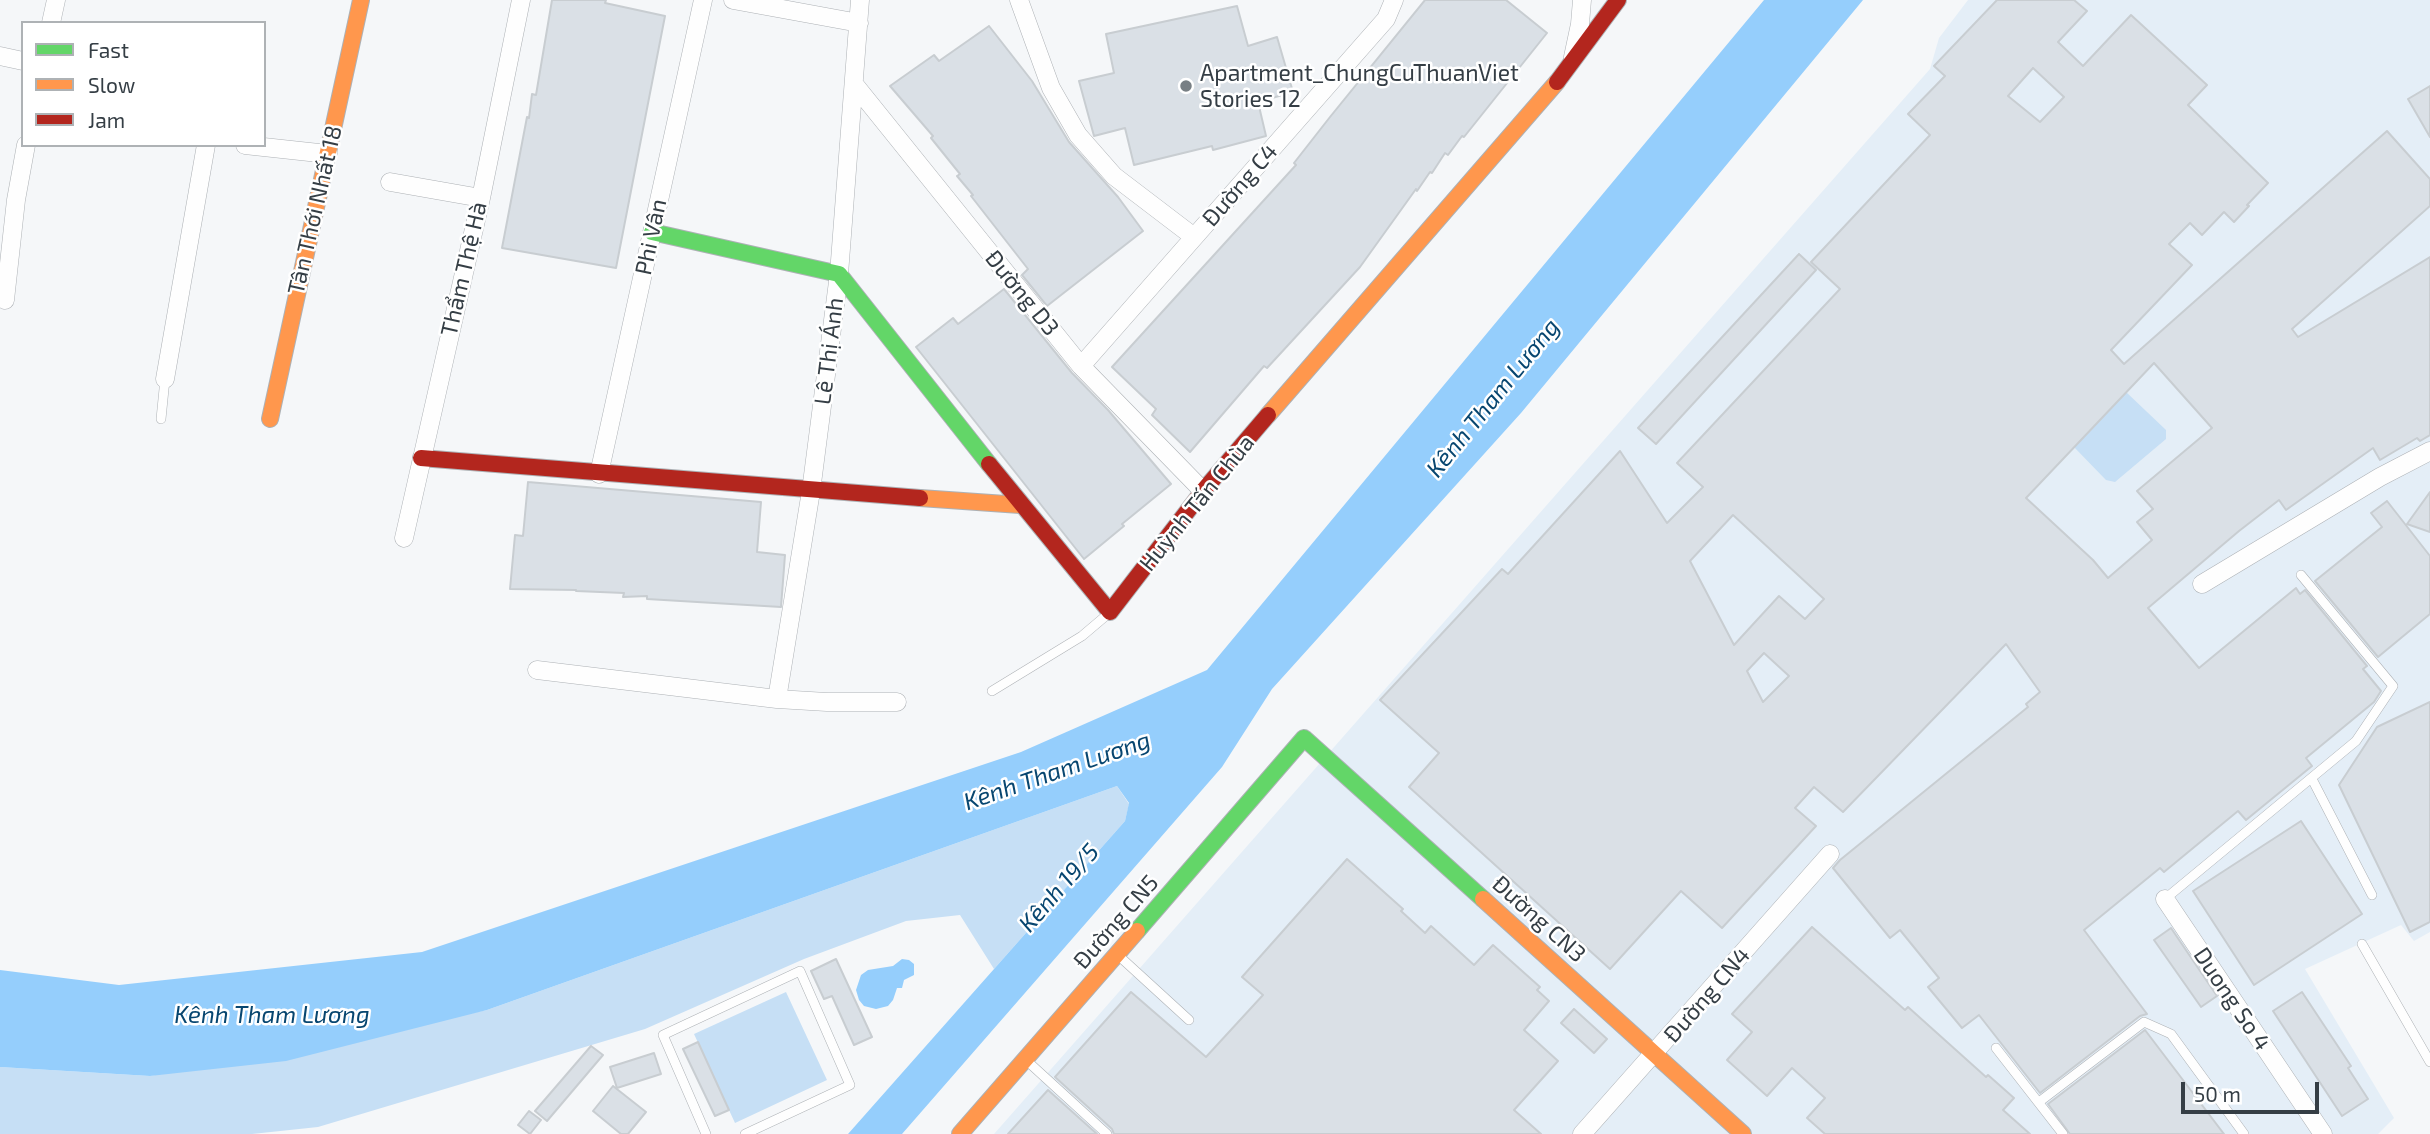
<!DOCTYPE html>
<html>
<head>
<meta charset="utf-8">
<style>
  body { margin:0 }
  #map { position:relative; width:2430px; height:1134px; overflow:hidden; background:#f5f7f9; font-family:"Exo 2",sans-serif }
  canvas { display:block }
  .legend { position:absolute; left:21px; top:21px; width:245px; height:126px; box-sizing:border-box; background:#fff; border:2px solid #aeb2b5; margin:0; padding:9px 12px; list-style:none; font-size:21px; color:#353e45 }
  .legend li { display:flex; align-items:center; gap:14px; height:35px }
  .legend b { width:35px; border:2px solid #aeb2b5 }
  .scale { position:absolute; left:2181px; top:1082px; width:138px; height:32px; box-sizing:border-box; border:4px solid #353e45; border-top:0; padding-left:9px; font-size:21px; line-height:24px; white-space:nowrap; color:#353e45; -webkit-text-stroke:5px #fff; paint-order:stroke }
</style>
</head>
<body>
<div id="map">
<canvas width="2430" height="1134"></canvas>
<ul class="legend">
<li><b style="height:9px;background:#63d668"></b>Fast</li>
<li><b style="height:9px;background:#ff974d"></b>Slow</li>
<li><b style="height:9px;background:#b3261e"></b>Jam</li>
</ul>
<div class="scale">50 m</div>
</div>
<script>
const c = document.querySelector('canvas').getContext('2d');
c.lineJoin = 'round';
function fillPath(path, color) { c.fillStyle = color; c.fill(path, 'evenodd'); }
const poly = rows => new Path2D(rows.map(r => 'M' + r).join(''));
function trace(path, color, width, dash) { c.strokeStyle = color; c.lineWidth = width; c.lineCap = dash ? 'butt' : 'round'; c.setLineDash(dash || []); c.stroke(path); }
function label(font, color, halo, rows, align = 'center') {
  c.font = font + ' "Exo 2",sans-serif'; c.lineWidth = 5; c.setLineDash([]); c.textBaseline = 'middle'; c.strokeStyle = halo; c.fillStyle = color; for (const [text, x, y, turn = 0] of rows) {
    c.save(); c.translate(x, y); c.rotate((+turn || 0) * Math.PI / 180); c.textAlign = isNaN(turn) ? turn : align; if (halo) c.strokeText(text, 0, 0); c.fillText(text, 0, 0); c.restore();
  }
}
fillPath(poly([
  [1968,0,2430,0,2430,932,2414,941,2401,925,2305,969,2394,1118,2378,1134,994,1134,1930,69,1939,38]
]), '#e4eef7');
fillPath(poly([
  [2126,392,2166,430,2166,439,2115,482,2106,480,2074,447],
  [1117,786,1129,804,1125,821,994,969,960,915,906,921,804,959,645,1029,318,1127,252,1134,0,1134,0,1067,150,1076,487,1010],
  [786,992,827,1080,735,1123,694,1034]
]), '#c6dff5');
fillPath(poly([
  [1764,0,1863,0,1521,413,1272,689,1222,767,902,1134,848,1134,1125,821,1129,803,1117,786,487,1010,286,1061,150,1076,0,1067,0,970,119,985,422,952,1021,752,1207,670],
  [902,959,909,960,914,964,914,975,904,980,902,988,897,988,893,1000,888,1006,876,1009,864,1006,859,1000,856,990,861,975,868,970,893,966]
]), '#95cefc');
const building = poly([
  [552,0,606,0,605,3,665,16,616,268,502,248,527,117,529,118,532,94,536,95,552,0],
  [1425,0,1506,0,1547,33,1464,137,1462,136,1448,155,1445,153,1432,173,1430,172,1417,191,1416,189,1360,267,1267,368,1264,366,1190,452,1152,415,1156,409,1112,367,1296,165,1294,163,1330,117,1425,0],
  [1997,0,2074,0,2087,11,2058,42,2083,66,2131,15,2207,85,2188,105,2268,183,2247,205,2249,206,2234,222,2224,212,2202,235,2190,223,2169,244,2192,265,2111,350,2124,364,2387,131,2430,179,2430,206,2292,329,2298,337,2430,257,2430,435,2420,441,2417,438,2380,460,2373,448,2286,510,2279,500,2239,531,2148,608,2199,668,2296,588,2300,594,2305,590,2367,666,2363,669,2381,691,2374,702,2306,758,2312,766,2246,820,2238,811,2164,872,2160,868,2084,930,2147,1014,2140,1016,2040,1093,1979,1015,1962,1028,1928,987,1939,978,1900,930,1890,938,1833,868,1840,860,2028,707,2026,704,2040,692,2006,644,1843,812,1814,787,1795,808,1816,826,1722,928,1681,891,1610,969,1409,787,1439,753,1380,700,1502,569,1508,574,1620,451,1667,523,1703,487,1677,463,1840,289,1811,262,1930,135,1908,114,1945,76,1934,66,1997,0],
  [2033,68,2064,97,2040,122,2008,96,2033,68],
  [2154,363,2212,428,2137,491,2153,509,2137,522,2152,540,2108,578,2093,560,2026,498,2154,363],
  [1733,515,1824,599,1805,619,1779,596,1734,645,1690,561,1733,515],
  [1764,653,1789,676,1763,702,1747,671,1764,653],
  [1237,6,1248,46,1277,37,1293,92,1258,102,1266,136,1213,150,1212,146,1134,165,1125,128,1094,136,1079,81,1114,73,1106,34,1237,6],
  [989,26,1032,81,1069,142,1118,197,1143,231,1047,306,1022,275,1028,269,971,196,973,195,957,176,960,174,931,138,933,136,890,86,934,55,939,61,989,26],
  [2430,86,2430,137,2408,99,2430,86],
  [1799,254,1816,270,1656,444,1638,428,1799,254],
  [1004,289,1072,373,1108,410,1171,484,1122,524,1124,526,1084,559,916,347,953,318,958,324,1004,289],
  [528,482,761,502,757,552,785,555,781,607,647,599,647,596,623,597,624,593,576,591,576,590,510,589,515,535,523,536,528,482],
  [2430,492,2430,532,2407,524,2430,492],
  [2387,501,2430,556,2430,614,2378,657,2315,581,2382,527,2371,513,2387,501],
  [2430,702,2430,922,2410,932,2339,785,2377,727,2430,702],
  [2301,821,2362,914,2254,985,2193,891,2301,821],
  [1347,859,1403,909,1401,911,1425,933,1431,926,1474,965,1493,945,1540,987,1537,990,1549,1001,1524,1030,1558,1061,1514,1110,1541,1134,1114,1134,1112,1129,1055,1077,1131,992,1206,1057,1263,995,1242,977,1347,859],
  [1812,927,1905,1010,1908,1007,1986,1077,1988,1075,2014,1098,2003,1110,2030,1134,1825,1134,1807,1118,1825,1098,1792,1068,1767,1096,1727,1060,1752,1032,1732,1014,1812,927],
  [2171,928,2217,996,2201,1007,2154,940,2171,928],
  [836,959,872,1037,854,1045,832,996,824,999,811,971,836,959],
  [2302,992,2351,1066,2348,1068,2368,1099,2342,1116,2273,1011,2302,992],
  [1574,1009,1607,1039,1594,1053,1561,1023,1574,1009],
  [2145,1030,2224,1134,2070,1134,2048,1104,2145,1030],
  [698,1042,729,1110,715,1116,683,1049,698,1042],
  [591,1046,603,1055,547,1121,535,1111,591,1046],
  [654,1053,661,1074,617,1088,610,1067,654,1053],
  [613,1086,646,1112,628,1134,621,1134,593,1111,613,1086],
  [1048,1090,1097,1134,1008,1134,1048,1090],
  [529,1111,541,1120,530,1134,518,1125,529,1111]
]);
fillPath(building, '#dae0e6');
trace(building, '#c8cdd1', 2);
const lane = poly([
  [161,419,165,379],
  [992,691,1082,636,1108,614],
  [2312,779,2372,895],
  [2165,899,2356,741,2393,686,2301,575],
  [2362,944,2430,1062],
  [1119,956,1189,1020],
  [1996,1048,2063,1134],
  [1026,1060,1107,1134],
  [2039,1102,2144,1022,2171,1034,2244,1134],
  [706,1134,663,1035,800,971,850,1085,745,1134]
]);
const street = poly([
  [733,0,859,23],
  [1019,0,1051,88,1078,135,1114,176,1194,237],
  [51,23,56,0],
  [0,56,23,61],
  [1573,57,1580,24,1582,0],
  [854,84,1081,366,1203,491],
  [245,145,328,154],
  [390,182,481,198],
  [5,300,16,200,26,145],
  [1081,366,1386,19,1394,0],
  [165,379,206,145],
  [599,474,703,0],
  [404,538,481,198,521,0],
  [2202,584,2380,477,2430,451],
  [537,670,777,699,827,702,897,702],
  [777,699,811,491,839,274,860,0],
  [2165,899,2323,1134],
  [1582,1134,1830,854]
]);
const fast = poly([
  [652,232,839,274,989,464],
  [1137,931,1304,738,1483,899]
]);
const slow = poly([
  [1268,415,1557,82],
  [270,419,361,0],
  [920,498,1020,505],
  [1483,899,1743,1134],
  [960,1134,1137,931]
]);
const jam = poly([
  [1557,82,1618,0],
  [421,458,920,498],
  [989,464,1110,612,1203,491,1268,415]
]);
trace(lane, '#adb1b5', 10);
trace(street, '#adb1b5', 19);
trace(fast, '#adb1b5', 18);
trace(slow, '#adb1b5', 18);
trace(jam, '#adb1b5', 18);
trace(lane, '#fefefe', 9);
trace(street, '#fefefe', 18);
trace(fast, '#63d668', 16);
trace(slow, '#ff974d', 16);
trace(jam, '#b3261e', 16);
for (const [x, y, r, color] of [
  [1186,86,7,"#787f84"]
]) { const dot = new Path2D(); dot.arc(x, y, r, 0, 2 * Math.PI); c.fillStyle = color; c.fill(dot); trace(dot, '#fff', 2.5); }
label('23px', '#353e45', '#fff', [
  ["Apartment_ChungCuThuanViet",1200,73],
  ["Stories 12",1200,99]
], 'left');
label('23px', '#353e45', '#fff', [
  ["Đường C4",1240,185,-49],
  ["Tân Thới Nhất 18",315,210,-77],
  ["Phi Vân",651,237,-78],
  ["Thẩm Thệ Hà",464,269,-77],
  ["Đường D3",1022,293,51],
  ["Lê Thị Ánh",829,351,-83],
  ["Huỳnh Tấn Chùa",1197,503,-51],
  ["Đường CN3",1539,919,42],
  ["Đường CN5",1116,922,-49],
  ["Đường CN4",1707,995,-49],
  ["Duong So 4",2232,999,56]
]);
label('italic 24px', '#074670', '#fff', [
  ["Kênh Tham Lương",1493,398,-51],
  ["Kênh Tham Lương",1057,771,-19],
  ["Kênh 19/5",1059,888,-49],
  ["Kênh Tham Lương",272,1015]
]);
</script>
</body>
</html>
